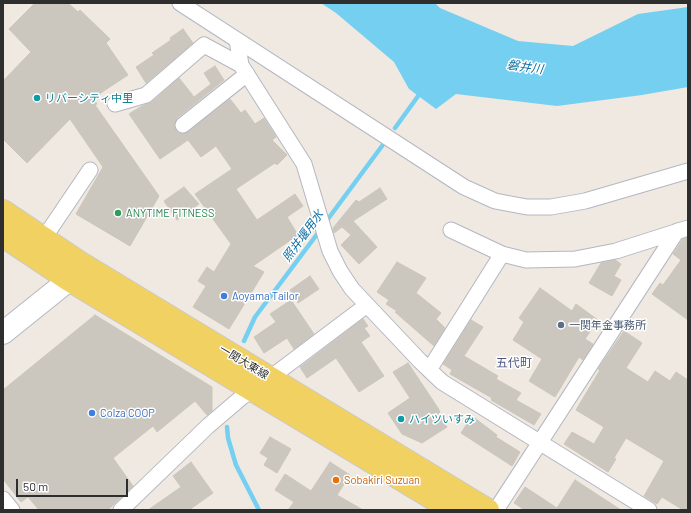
<!DOCTYPE html>
<html>
<head>
<meta charset="utf-8">
<style>
  body { margin:0 }
  #map { position:relative; width:691px; height:513px; overflow:hidden; background:#efe9e1; font-family:Barlow,sans-serif }
  canvas { display:block }
  .frame { position:absolute; inset:0; border:4px solid #2e2e2e; pointer-events:none }
  .scale { position:absolute; left:16px; top:479px; width:112px; height:18px; box-sizing:border-box; border:2px solid #2e2e2e; border-top:0; padding-left:5px; font-size:12px; line-height:14px; white-space:nowrap; color:#2e2e2e; -webkit-text-stroke:3px #fff; paint-order:stroke }
</style>
</head>
<body>
<div id="map">
<canvas width="691" height="513"></canvas>
<div class="frame"></div>
<div class="scale">50 m</div>
</div>
<script>
const c = document.querySelector('canvas').getContext('2d');
c.lineJoin = 'round';
function fillPath(path, color) { c.fillStyle = color; c.fill(path, 'evenodd'); }
const poly = rows => new Path2D(rows.map(r => 'M' + r).join(''));
function trace(path, color, width, dash) { c.strokeStyle = color; c.lineWidth = width; c.lineCap = dash ? 'butt' : 'round'; c.setLineDash(dash || []); c.stroke(path); }
function label(font, color, halo, rows, align = 'center') {
  c.font = font + ' Barlow,"Noto Sans JP",sans-serif'; c.lineWidth = 3; c.setLineDash([]); c.textBaseline = 'middle'; c.strokeStyle = halo; c.fillStyle = color; for (const [text, x, y, turn = 0] of rows) {
    c.save(); c.translate(x, y); c.rotate((+turn || 0) * Math.PI / 180); c.textAlign = isNaN(turn) ? turn : align; if (halo) c.strokeText(text, 0, 0); c.fillText(text, 0, 0); c.restore();
  }
}
fillPath(poly([
  [321,3,435,3,440,8,518,41,573,46,638,14,688,7,688,87,642,95,557,106,456,94,436,109,409,89,394,62,336,13]
]), '#75cff0');
trace(poly([
  [395,128,421,92],
  [325,223,382,146],
  [244,341,255,317,321,229],
  [227,427,228,438,236,465,259,510]
]), '#75cff0', 4.5);
const building = poly([
  [35,3,68,3,78,12,80,10,110,39,106,43,128,75,93,98,97,104,95,105,159,196,130,246,76,214,103,167,70,119,27,163,3,139,3,81,31,52,9,29,35,3],
  [183,29,193,43,146,83,136,67,154,55,152,53,171,40,170,38,183,29],
  [215,66,224,80,177,118,175,122,176,130,180,133,188,132,230,99,241,113,245,110,255,124,264,118,276,137,272,140,287,155,277,165,275,163,236,189,257,220,295,194,303,206,287,217,298,235,253,266,264,272,229,329,193,307,206,286,198,281,207,267,214,272,231,244,195,194,232,169,216,146,201,157,188,140,160,159,129,114,142,106,152,102,179,78,194,97,211,84,204,73,215,66],
  [184,187,199,204,177,220,164,201,184,187],
  [380,188,387,199,353,221,377,247,359,264,341,245,351,235,342,227,334,233,333,228,356,200,359,202,380,188],
  [688,237,688,320,652,294,660,283,663,285,681,260,673,254,683,239,688,237],
  [615,260,621,264,614,276,621,280,612,296,589,283,601,263,615,260],
  [397,262,426,278,416,293,441,313,436,319,445,328,434,346,395,312,397,311,386,304,389,300,377,292,397,262],
  [310,276,319,289,298,303,290,290,310,276],
  [540,288,572,311,576,304,598,320,585,339,593,344,583,360,579,357,555,397,529,381,542,359,513,340,524,322,519,318,540,288],
  [291,300,314,334,294,349,287,338,264,353,254,337,276,322,270,314,291,300],
  [95,315,212,387,212,411,207,415,195,401,157,432,153,426,113,458,133,486,108,510,39,510,28,497,21,502,3,479,3,390,95,315],
  [363,319,368,326,364,328,370,336,361,342,384,376,359,392,336,358,307,378,300,367,363,319],
  [471,320,483,327,464,356,498,376,496,379,521,393,516,400,541,414,534,425,491,400,492,398,450,374,452,370,443,364,471,320],
  [624,331,642,343,626,368,648,382,655,371,670,381,676,372,688,380,688,510,683,510,662,497,657,504,644,496,664,461,626,438,614,458,616,459,608,472,564,444,572,432,594,444,604,427,576,410,600,370,598,369,624,331],
  [408,363,438,408,440,412,438,414,447,427,422,443,402,434,388,413,410,398,393,372,408,363],
  [472,416,497,435,496,437,520,452,512,466,461,433,472,416],
  [270,437,291,449,277,473,264,465,268,458,260,453,270,437],
  [191,462,213,493,189,510,148,510,181,487,173,476,191,462],
  [330,462,350,475,337,495,363,510,288,510,294,502,275,490,285,474,311,491,330,462],
  [575,480,621,510,525,510,514,503,525,487,557,508,575,480]
]);
fillPath(building, '#cbc7bf');
trace(building, '#cbc5ba', 1);
const street = poly([
  [180,3,464,187,495,201,527,207,551,207,585,201,688,171],
  [237,40,241,65,304,164,330,251,340,271,352,289,420,361,442,382,649,510],
  [115,104,146,95,204,45,241,65],
  [183,125,247,74],
  [451,230,502,254,526,260,575,259,616,251,688,228],
  [44,238,90,170],
  [429,370,502,254],
  [3,499,12,510],
  [121,510,208,426,242,397,270,378,367,305],
  [496,510,677,231]
]);
const secondary = poly([
  [3,333,69,280,78,264]
]);
const primary = poly([
  [3,211,79,262,488,510],
  [3,236,69,280,452,510]
]);
trace(street, '#b4b7c1', 17);
trace(secondary, '#b4b7c1', 24);
trace(primary, '#c9c9c9', 24);
trace(street, '#fff', 15);
trace(secondary, '#fff', 22);
trace(primary, '#f2d163', 22);
for (const [x, y, r, color] of [
  [37,98,4,"#0f9aa8"],
  [118,213,4,"#2e9e5b"],
  [224,296,4,"#3f7fe0"],
  [561,325,4,"#5c6f8a"],
  [92,413,4,"#3f7fe0"],
  [401,419,4,"#0f9aa8"],
  [336,480,4,"#e8710a"]
]) { const dot = new Path2D(); dot.arc(x, y, r, 0, 2 * Math.PI); c.fillStyle = color; c.fill(dot); trace(dot, '#fff', 1.5); }
label('11px', '#0d838f', '#fff', [
  ["リバーシティ中里",45,98],
  ["ハイツいすみ",409,419]
], 'left');
label('11px', '#27864d', '#fff', [
  ["ANYTIME FITNESS",126,213]
], 'left');
label('11px', '#366cbe', '#fff', [
  ["Aoyama Tailor",232,296],
  ["Colza COOP",100,413]
], 'left');
label('11px', '#4e5e75', '#fff', [
  ["一関年金事務所",569,325]
], 'left');
label('11px', '#2e2e2e', '#fff', [
  ["一関大東線",244,362,31]
]);
label('11px', '#c56008', '#fff', [
  ["Sobakiri Suzuan",344,480]
], 'left');
label('italic 12px', '#0d6fa3', '#fff', [
  ["磐井川",525,67,8],
  ["照井堰用水",303,236,-54]
]);
label('12px', '#4d5680', '#fff', [
  ["五代町",514,363]
]);
</script>
</body>
</html>
